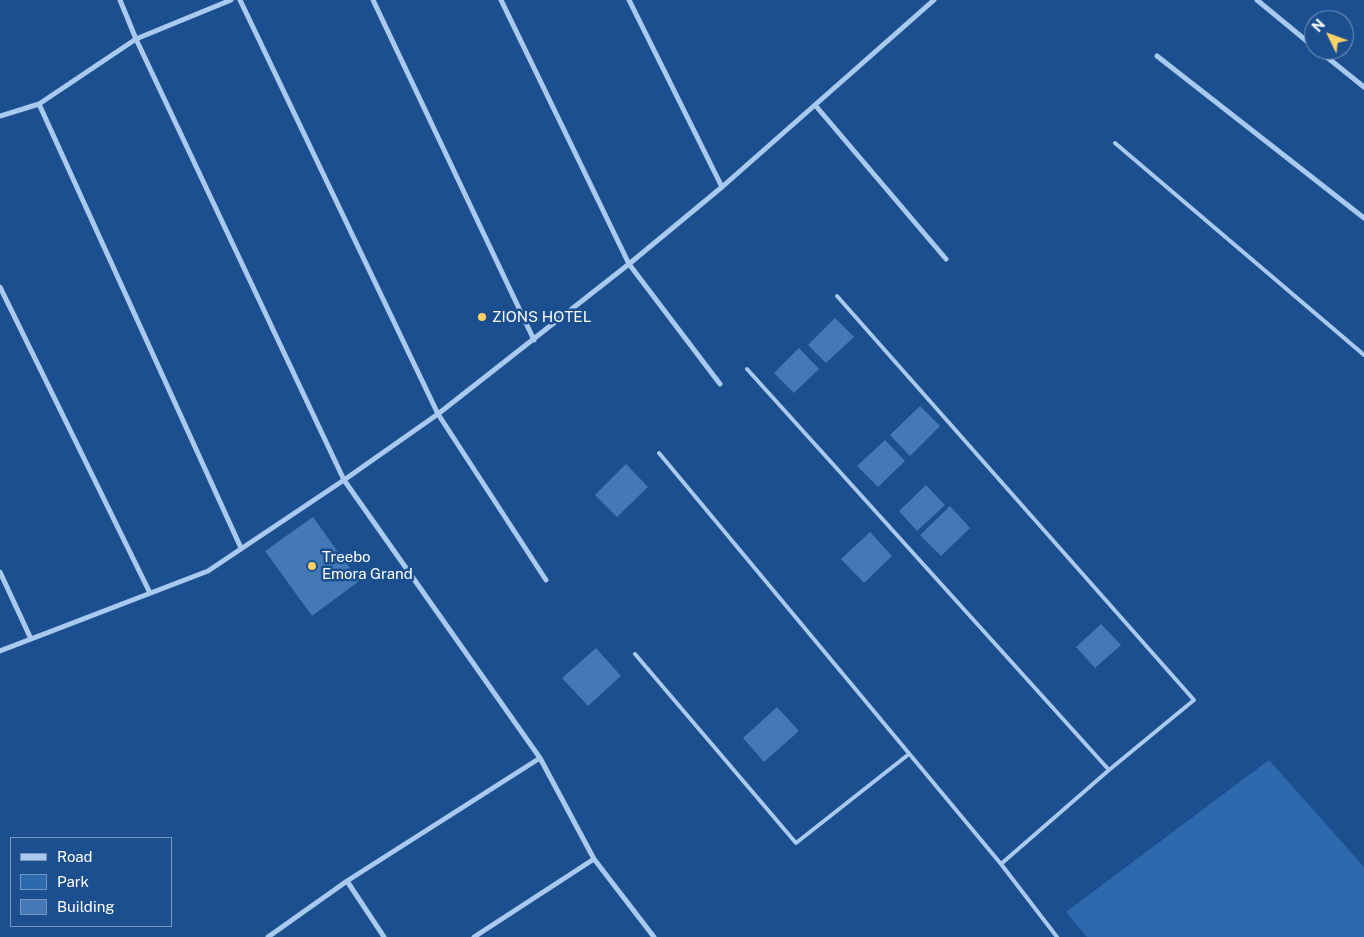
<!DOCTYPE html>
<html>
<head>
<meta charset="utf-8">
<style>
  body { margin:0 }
  #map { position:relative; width:1364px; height:937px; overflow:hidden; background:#1b4f8f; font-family:"Public Sans",sans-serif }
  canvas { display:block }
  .legend { position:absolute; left:10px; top:837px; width:162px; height:90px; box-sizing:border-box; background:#1b4f8f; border:1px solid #7695bc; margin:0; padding:6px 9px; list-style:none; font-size:15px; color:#fff }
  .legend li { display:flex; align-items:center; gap:10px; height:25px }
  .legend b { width:25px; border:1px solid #7695bc }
  .north { position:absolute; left:1304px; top:10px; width:50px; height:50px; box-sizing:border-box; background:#1b4f8f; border:1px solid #7695bc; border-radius:50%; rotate:312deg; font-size:14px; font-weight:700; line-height:20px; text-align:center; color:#fff }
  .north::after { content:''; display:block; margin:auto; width:18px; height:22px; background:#ffd166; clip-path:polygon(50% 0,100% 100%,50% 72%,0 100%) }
</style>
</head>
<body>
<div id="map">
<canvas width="1364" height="937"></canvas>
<ul class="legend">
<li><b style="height:6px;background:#a9c9ee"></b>Road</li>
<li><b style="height:14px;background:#2e69ad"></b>Park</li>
<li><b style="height:14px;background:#4478b7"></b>Building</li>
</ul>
<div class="north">N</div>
</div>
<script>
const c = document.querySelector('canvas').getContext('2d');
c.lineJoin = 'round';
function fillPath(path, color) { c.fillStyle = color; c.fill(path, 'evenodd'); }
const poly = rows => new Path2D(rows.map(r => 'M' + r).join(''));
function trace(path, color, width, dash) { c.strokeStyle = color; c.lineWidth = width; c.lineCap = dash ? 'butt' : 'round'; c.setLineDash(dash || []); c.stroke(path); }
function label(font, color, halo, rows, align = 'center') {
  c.font = font + ' "Public Sans",sans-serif'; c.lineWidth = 5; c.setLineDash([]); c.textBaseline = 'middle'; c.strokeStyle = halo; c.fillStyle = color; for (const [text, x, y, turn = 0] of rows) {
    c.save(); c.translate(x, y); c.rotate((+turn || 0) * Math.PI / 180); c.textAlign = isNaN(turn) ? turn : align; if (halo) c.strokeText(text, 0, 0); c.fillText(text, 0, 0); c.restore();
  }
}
fillPath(poly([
  [1269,760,1364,867,1364,937,1087,937,1066,912]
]), '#2e69ad');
fillPath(poly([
  [835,318,854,337,826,363,808,345],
  [799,348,819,369,794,393,774,373],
  [920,406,940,426,910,456,890,435],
  [885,440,905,461,878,487,857,466],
  [626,464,648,487,617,517,595,495],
  [926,485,945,505,917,531,899,511],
  [950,506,970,528,941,556,920,535],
  [313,517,359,581,312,616,265,551],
  [870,532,892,556,864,583,841,559],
  [1101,624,1121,645,1095,668,1076,647],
  [596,648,621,676,588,706,562,678],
  [777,707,799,731,764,762,743,738]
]), '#4478b7');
trace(poly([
  [1115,143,1364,355],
  [837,296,1194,700,1109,770,1001,864],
  [747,369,1109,770],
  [659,453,1001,864,1057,937],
  [635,654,796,843,909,754]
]), '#a9c9ee', 4);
trace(poly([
  [120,0,136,39,344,480,540,758,594,859,654,937],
  [240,0,438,414,546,580],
  [373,0,534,340],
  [501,0,629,264,720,384],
  [629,0,722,187],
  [1257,0,1314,47],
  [1318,50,1364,87],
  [1157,56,1364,218],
  [39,104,241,548],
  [815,105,946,259],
  [0,116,39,104,136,39,231,0],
  [0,287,150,593],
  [0,572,31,639],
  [0,651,208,571,344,480,438,414,629,264,722,187,934,0],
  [347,881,384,937],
  [268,937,347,881,540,758],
  [474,937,594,859]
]), '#a9c9ee', 5);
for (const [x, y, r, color] of [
  [482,317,5,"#ffd166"],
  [312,566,5,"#ffd166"]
]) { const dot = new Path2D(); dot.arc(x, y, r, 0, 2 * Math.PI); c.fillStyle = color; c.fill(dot); trace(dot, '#1b4f8f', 2); }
label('15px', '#fff', '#1b4f8f', [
  ["ZIONS HOTEL",492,317],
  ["Treebo",322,557],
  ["Emora Grand",322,574]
], 'left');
</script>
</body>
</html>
